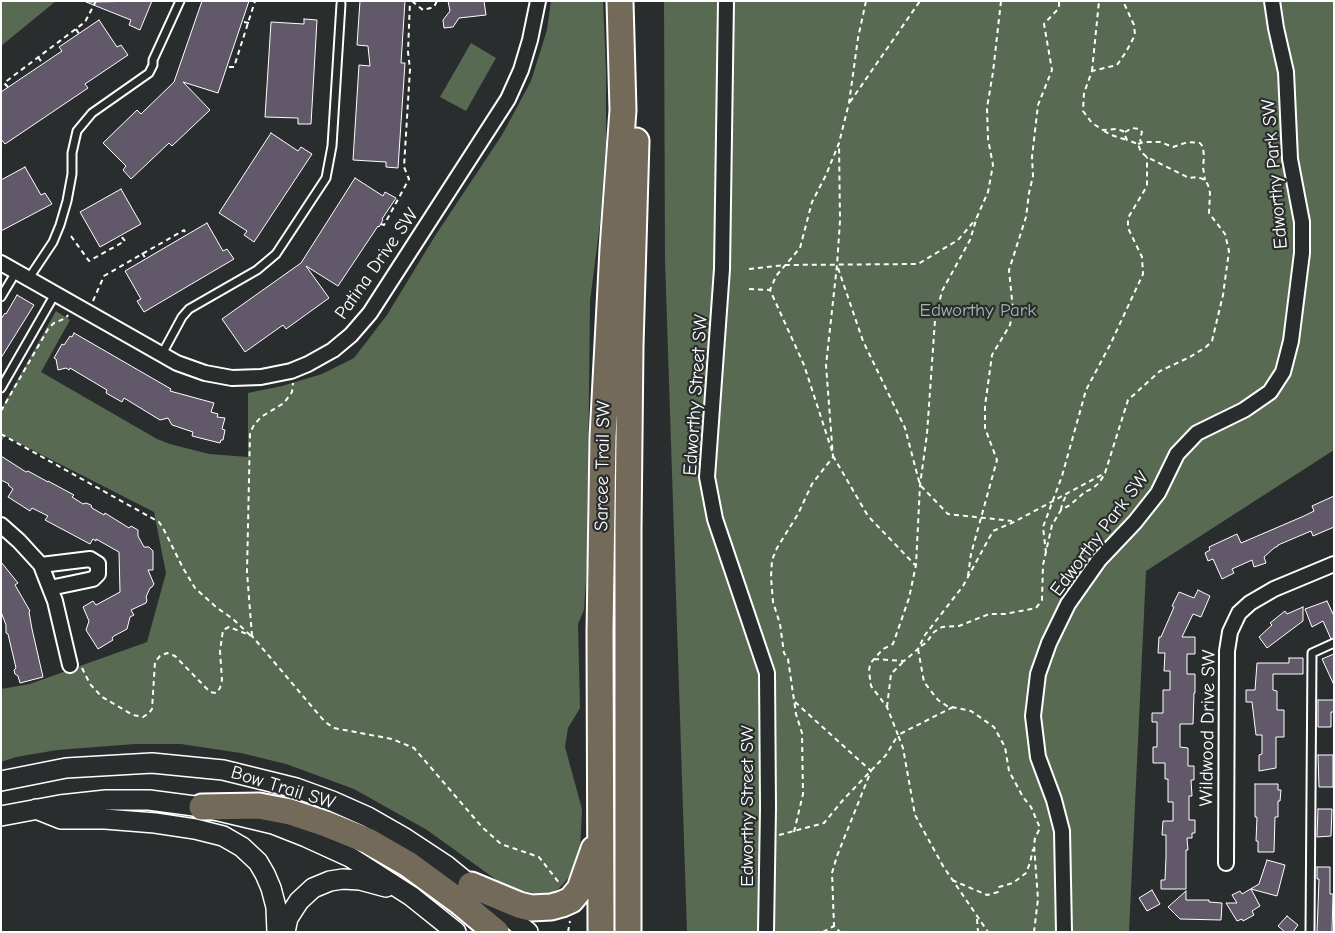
<!DOCTYPE html>
<html>
<head>
<meta charset="utf-8">
<style>
  body { margin:0 }
  #map { position:relative; width:1335px; height:933px; overflow:hidden; background:#2a2d2e; font-family:"Comic Neue",sans-serif }
  canvas { display:block }
  .frame { position:absolute; inset:0; border:2px solid #fff; pointer-events:none }
</style>
</head>
<body>
<div id="map">
<canvas width="1335" height="933"></canvas>
<div class="frame"></div>
</div>
<script>
const c = document.querySelector('canvas').getContext('2d');
c.lineJoin = 'round';
function fillPath(path, color) { c.fillStyle = color; c.fill(path, 'evenodd'); }
const poly = rows => new Path2D(rows.map(r => 'M' + r).join(''));
function trace(path, color, width, dash) { c.strokeStyle = color; c.lineWidth = width; c.lineCap = dash ? 'butt' : 'round'; c.setLineDash(dash || []); c.stroke(path); }
function label(font, color, halo, rows, align = 'center') {
  c.font = font + ' "Comic Neue",sans-serif'; c.lineWidth = 4.5; c.setLineDash([]); c.textBaseline = 'middle'; c.strokeStyle = halo; c.fillStyle = color; for (const [text, x, y, turn = 0] of rows) {
    c.save(); c.translate(x, y); c.rotate((+turn || 0) * Math.PI / 180); c.textAlign = isNaN(turn) ? turn : align; if (halo) c.strokeText(text, 0, 0); c.fillText(text, 0, 0); c.restore();
  }
}
fillPath(poly([
  [1,1,56,1,1,46],
  [551,1,603,1,606,70,606,144,600,223,590,301,587,564,584,610,578,624,580,708,568,728,565,747,582,809,580,852,574,872,551,897,538,900,505,886,427,830,354,789,286,764,241,753,181,744,135,744,57,750,16,757,1,762,1,689,30,684,147,642,166,573,154,512,5,436,1,442,1,409,56,311,70,320,41,372,157,439,170,444,209,454,248,457,248,393,282,386,322,374,354,358,387,315,435,236,502,135,531,81,547,30],
  [664,1,1334,1,1334,450,1146,571,1129,932,687,932,665,259],
  [471,43,496,58,466,111,440,97]
]), '#596a53');
const building = poly([
  [152,1,140,30,129,25,131,20,86,2,152,1],
  [202,1,249,1,218,93,183,82,210,110,172,146,169,143,131,179,123,170,126,166,103,143,137,110,141,114,174,82,202,1],
  [360,1,405,1,401,63,405,63,398,168,386,167,386,162,353,160,359,65,370,66,368,46,357,45,360,1],
  [448,1,484,1,486,15,459,18,453,27,444,28,443,20,450,11,448,1],
  [304,19,317,20,311,124,298,124,298,118,265,117,271,22,304,24,304,19],
  [99,20,117,47,121,45,128,55,85,84,88,88,5,144,1,139,1,92,62,51,59,47,99,20],
  [271,133,298,151,301,147,312,154,254,242,244,235,247,231,219,213,271,133],
  [25,167,41,195,45,193,52,204,1,231,1,180,25,167],
  [355,178,383,196,385,192,396,198,382,219,383,220,379,227,378,226,338,286,306,266,329,298,286,329,283,325,245,352,222,319,301,263,355,178],
  [121,189,141,224,100,247,80,212,121,189],
  [207,223,223,251,227,249,234,259,144,312,137,301,141,299,125,271,207,223],
  [17,295,34,305,1,358,1,319,5,313,6,314,17,295],
  [74,333,171,389,170,391,214,403,211,412,218,414,217,417,225,418,222,429,225,430,223,440,221,440,220,443,192,436,193,432,172,425,168,418,160,420,124,398,122,402,106,393,107,390,70,368,69,370,66,368,58,370,56,359,54,358,62,344,64,345,70,336,72,337,74,333],
  [1,456,26,472,28,471,48,482,48,481,74,495,72,497,83,504,86,503,91,505,92,508,104,515,105,513,129,528,131,526,138,530,138,536,144,547,149,547,153,551,153,570,148,570,154,584,152,587,150,588,146,597,147,600,146,603,131,610,134,615,130,617,127,629,114,636,112,638,113,640,98,649,86,630,89,621,83,607,93,601,96,605,120,592,119,552,96,539,96,541,93,539,90,544,45,520,48,516,32,508,30,511,8,497,13,489,8,485,9,484,1,480,1,456],
  [1334,496,1334,527,1313,536,1311,531,1278,545,1278,546,1274,548,1264,557,1266,563,1254,567,1252,560,1232,569,1234,573,1222,579,1213,559,1208,561,1205,553,1210,550,1209,547,1237,534,1241,543,1304,516,1314,511,1312,506,1334,496],
  [1,562,18,583,15,585,30,611,29,612,32,629,43,677,20,683,18,676,15,674,14,670,16,668,8,634,6,633,6,625,1,612,1,562],
  [1198,590,1210,596,1201,617,1193,614,1182,637,1195,637,1195,654,1187,654,1187,674,1195,674,1195,693,1194,693,1193,724,1180,724,1180,747,1188,748,1188,766,1194,766,1194,780,1191,780,1192,796,1189,796,1189,820,1195,820,1195,833,1192,833,1192,838,1187,838,1188,850,1186,850,1186,889,1161,889,1161,880,1165,880,1166,857,1166,835,1162,835,1163,821,1173,821,1173,802,1168,802,1168,779,1165,779,1165,763,1153,763,1153,747,1157,747,1157,722,1152,722,1152,713,1163,713,1163,690,1170,690,1170,671,1164,671,1165,653,1158,653,1159,637,1161,637,1174,607,1172,606,1179,592,1194,598,1198,590],
  [1327,601,1334,616,1334,638,1331,639,1323,621,1312,627,1305,609,1327,601],
  [1303,607,1303,621,1267,648,1259,637,1272,625,1270,623,1285,611,1287,614,1303,607],
  [1334,654,1334,685,1322,659,1334,654],
  [1289,658,1303,658,1303,674,1273,674,1273,690,1277,691,1277,710,1284,710,1284,737,1276,737,1276,768,1259,771,1259,755,1262,754,1262,735,1256,735,1252,702,1246,702,1246,690,1255,690,1257,663,1289,663,1289,658],
  [1318,700,1334,700,1334,712,1331,712,1331,727,1318,727,1318,700],
  [1318,755,1333,755,1333,787,1319,787,1318,755],
  [1255,784,1278,784,1278,790,1281,790,1280,801,1278,801,1278,817,1275,817,1274,852,1258,852,1258,841,1256,841,1257,817,1255,817,1255,784],
  [1318,809,1332,809,1331,836,1317,837,1318,809],
  [1267,860,1285,865,1277,896,1251,889,1260,906,1252,911,1254,915,1243,921,1242,919,1237,921,1226,903,1237,903,1232,895,1240,891,1242,894,1259,884,1267,860],
  [1317,867,1330,867,1330,894,1333,894,1332,932,1317,932,1319,879,1317,879,1317,867],
  [1152,890,1160,904,1147,911,1139,898,1152,890],
  [1186,891,1186,900,1209,900,1209,902,1222,903,1221,920,1180,919,1168,907,1186,891],
  [1287,916,1298,925,1293,932,1285,932,1278,926,1287,916]
]);
fillPath(building, '#615969');
trace(building, '#fff', 1);
const lane = poly([
  [29,278,53,242,60,225,67,201,72,174,72,153,77,131,92,113,149,73,153,65,153,60,180,1],
  [1,297,16,272],
  [162,354,182,317,189,309,257,270,276,254,326,178,332,146,341,4],
  [1,388,55,294],
  [1310,932,1312,653,1334,643]
]);
const street = poly([
  [726,1,722,269,707,477,715,519,767,673,768,808,766,932],
  [1,263,177,363,205,373,232,378,261,377,291,371,308,364,333,350,351,335,370,313,508,99,521,70,530,40,538,1],
  [1,525,19,541,41,565,44,573,55,601,70,665],
  [41,565,90,559,98,564,98,574,93,579,50,588],
  [1226,863,1227,651,1230,632,1239,613,1250,603,1274,589,1334,564],
  [1064,932,1062,831,1054,800,1038,757,1033,716,1038,674,1049,643,1068,604,1099,560,1135,522,1158,493,1177,454,1197,433,1244,410,1270,392,1283,372,1291,341,1302,253,1302,222,1290,159,1286,72,1276,28,1272,1]
]);
const secondary = poly([
  [1,781,66,768,152,763,223,770,296,788,332,801,368,817,403,837,447,866,528,932],
  [36,809,61,819,105,819,155,823,195,829,223,836,242,847,258,862,265,874,271,888,276,907,277,932],
  [1,816,60,805,106,800,149,800,202,807,273,824,306,837,350,857,411,896,456,932],
  [285,932,288,918,299,901,313,888,330,881,343,879,360,880,386,887]
]);
const highway = poly([
  [202,807,259,806,290,812,326,824,368,841,408,864,460,902,496,932],
  [471,885,519,905,531,908,551,907,562,904,571,900,580,889,594,849],
  [601,932,600,632,603,437,613,249,623,110,620,1],
  [628,932,628,530,630,346,636,141]
]);
trace(lane, '#fff', 11);
trace(street, '#fff', 18);
trace(secondary, '#fff', 22);
trace(highway, '#fff', 29);
trace(poly([
  [412,1,423,10,434,7,437,1],
  [244,22,249,23],
  [76,29,79,34],
  [38,57,43,64],
  [229,67,234,67,255,1],
  [1092,71,1099,1],
  [8,87,4,83,85,22,96,1],
  [850,102,920,1],
  [1104,131,1111,135,1127,140],
  [1125,132,1132,128,1139,129,1142,132,1140,139,1141,143],
  [1138,144,1144,142,1160,142,1173,147,1188,142,1200,143,1203,147,1204,157,1203,167,1205,180],
  [381,224,384,225,409,179,404,167,410,69,408,52,410,1],
  [71,236,89,261,125,241,121,236],
  [142,253,146,259],
  [838,268,863,341,905,428,920,485,948,514,1012,521],
  [749,269,785,265,918,264,958,240,976,219],
  [749,289,770,290],
  [93,301,104,276,184,230,186,235],
  [1,411,48,329,54,323,66,318,68,315],
  [1,434,159,522,163,528,183,568,195,588,216,607,233,619,250,635],
  [832,451,804,365,770,290,776,276,800,248,812,202,826,175,839,143,849,103,858,38,866,1],
  [833,456,868,516,915,565],
  [1061,510,1062,504,1067,494],
  [1046,553,1043,527,1062,476,1086,390,1110,345,1143,274,1142,257,1128,228,1128,218,1147,186,1147,157],
  [968,576,971,554,997,460,985,428,985,406,992,355,1010,325,1013,310,1009,270,1026,217,1029,193,1033,176,1032,157,1038,105,1052,70,1044,24,1059,8,1059,1],
  [252,636,247,572,250,433,254,425,261,417,284,403,292,392,293,383],
  [921,646,926,643,934,632,942,627,959,626,989,614,1005,614,1036,608,1042,600,1043,565,1052,525,1061,510,1070,505,1085,492,1093,488,1099,483,1104,475],
  [918,649,924,682,938,700,947,706,971,711,994,727,1005,747,1009,771,1023,797,1031,807,1040,828,1035,838,1034,845,1038,899,1034,932],
  [874,659,904,661,918,649,925,635,963,586,993,531,1014,522,1105,473,1128,400,1160,371,1190,357,1206,347,1212,341,1223,295,1229,251,1225,234,1209,213,1210,193,1208,185,1205,180,1198,177,1189,178,1147,157,1141,152,1138,144,1127,140,1123,131,1116,129,1103,130,1092,123,1083,111,1084,93,1092,71,1117,65,1126,52,1135,35,1134,25,1123,1],
  [82,668,90,684,102,697,133,715,143,717,149,713,152,709,155,662,160,656,167,653,175,656,210,692,216,693,220,688,222,680,220,651,223,630,229,627,252,636,325,722,334,728,392,739,414,748,482,827,501,844,539,857,560,884],
  [795,702,871,771,837,856,832,873,834,926,840,932],
  [887,707,891,674,904,661],
  [953,707,898,735,903,748,915,815,943,866,988,932],
  [794,832,803,794,802,733,796,714,788,659,784,653,780,624,773,602,771,577,772,560,777,548,798,514,812,484,833,457,826,365,837,265,840,221,839,143],
  [779,835,824,823,843,800,886,755,898,735,887,707,871,686,869,671,870,664,874,659,883,649,893,644,909,598,916,565,920,485,927,434,935,320,942,291,970,240,977,217,988,192,993,165,988,139,987,108,993,72,1001,1],
  [952,880,987,895,998,892,999,887,1013,883,1026,873,1030,863,1033,849],
  [977,919,978,932],
  [568,932,570,921],
  [823,932,834,926]
]), '#fff', 2, [5, 4]);
trace(lane, '#2a2d2e', 7);
trace(street, '#2a2d2e', 14);
trace(secondary, '#2a2d2e', 19);
trace(highway, '#746a5a', 25);
label('19px', '#fff', '#2a2d2e', [
  ["Edworthy Park SW",1275,174,-95],
  ["Patina Drive SW",377,264,-55],
  ["Edworthy Street SW",696,395,-86],
  ["Sarcee Trail SW",603,466,-89],
  ["Edworthy Park SW",1100,534,-53],
  ["Wildwood Drive SW",1208,728,-89],
  ["Bow Trail SW",283,788,17],
  ["Edworthy Street SW",748,806,-90]
]);
label('19px', '#acb4a9', '#2a2d2e', [
  ["Edworthy Park",978,311]
]);
</script>
</body>
</html>
